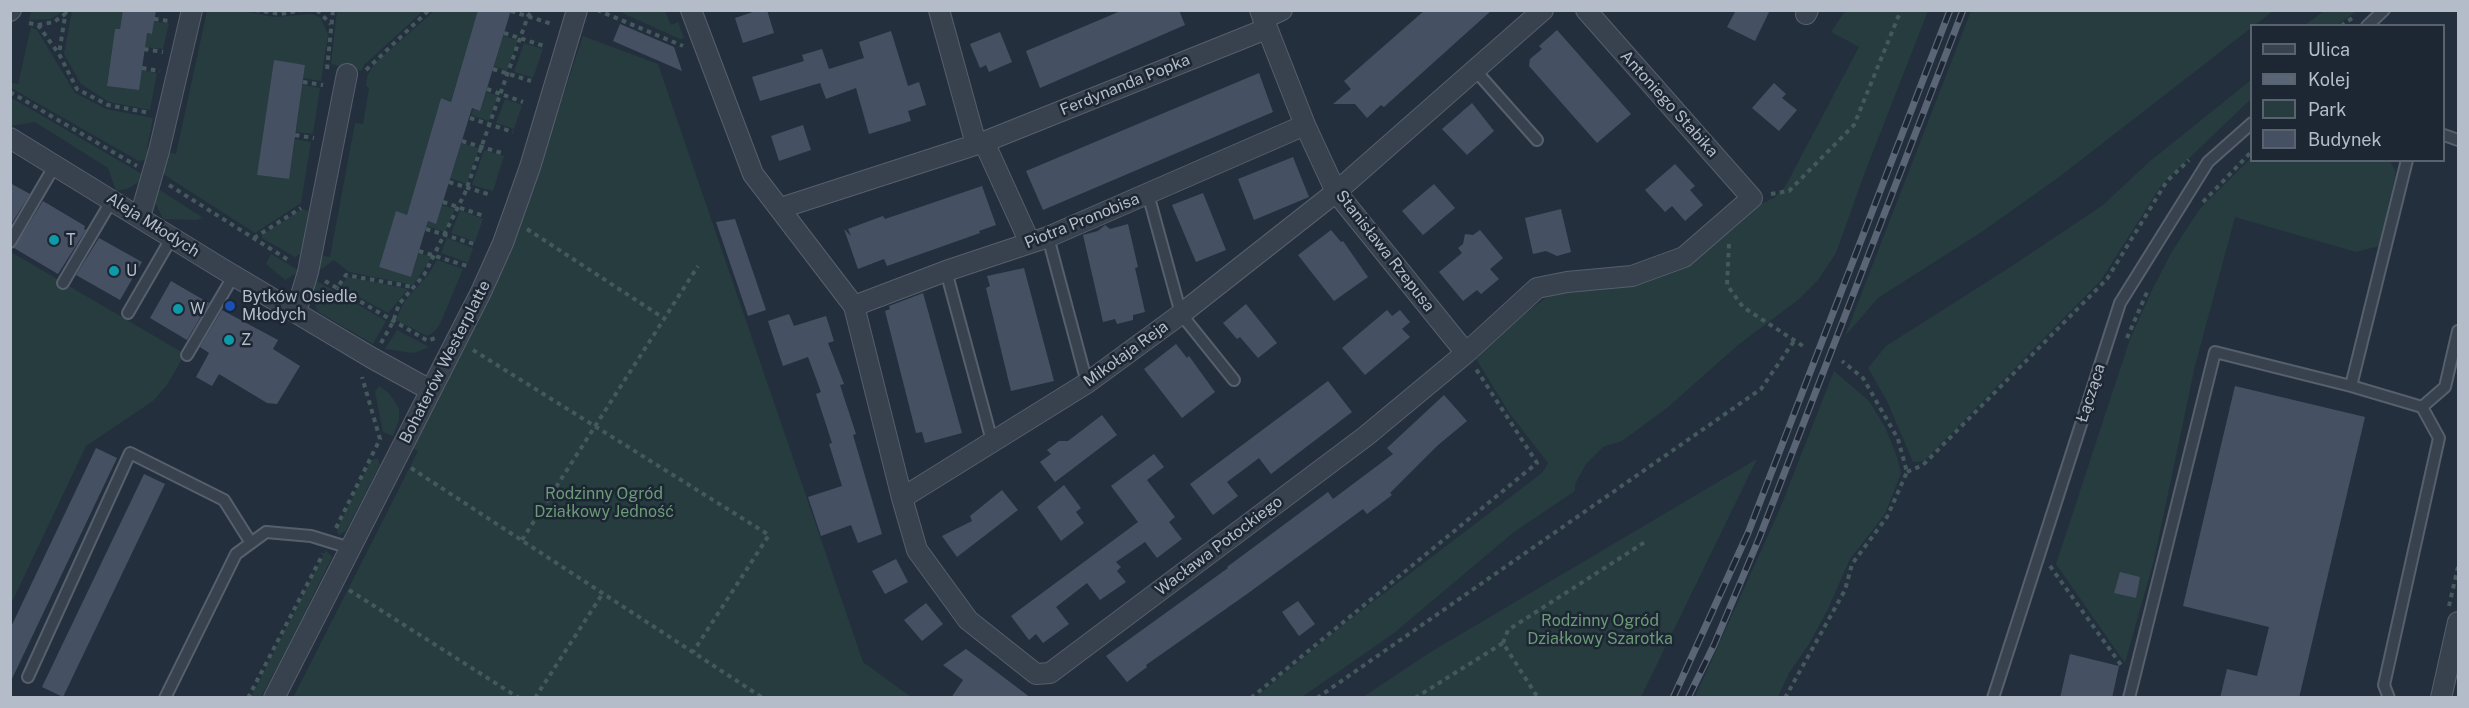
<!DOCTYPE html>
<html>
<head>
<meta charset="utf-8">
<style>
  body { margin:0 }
  #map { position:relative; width:2469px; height:708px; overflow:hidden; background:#242f3e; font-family:"Public Sans",sans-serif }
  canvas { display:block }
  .frame { position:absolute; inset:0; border:12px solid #b4bcc9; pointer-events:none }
  .legend { position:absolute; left:2250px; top:24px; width:195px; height:138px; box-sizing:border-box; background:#1d2633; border:2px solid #59626f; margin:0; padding:8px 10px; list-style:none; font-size:18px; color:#b4bcc9 }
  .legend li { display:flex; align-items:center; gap:12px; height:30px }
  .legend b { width:30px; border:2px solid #59626f }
</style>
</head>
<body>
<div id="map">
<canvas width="2469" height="708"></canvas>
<div class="frame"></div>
<ul class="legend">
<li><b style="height:8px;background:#38414e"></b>Ulica</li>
<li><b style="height:8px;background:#5a6575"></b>Kolej</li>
<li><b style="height:16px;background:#263c3f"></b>Park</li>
<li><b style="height:16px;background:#455162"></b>Budynek</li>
</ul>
</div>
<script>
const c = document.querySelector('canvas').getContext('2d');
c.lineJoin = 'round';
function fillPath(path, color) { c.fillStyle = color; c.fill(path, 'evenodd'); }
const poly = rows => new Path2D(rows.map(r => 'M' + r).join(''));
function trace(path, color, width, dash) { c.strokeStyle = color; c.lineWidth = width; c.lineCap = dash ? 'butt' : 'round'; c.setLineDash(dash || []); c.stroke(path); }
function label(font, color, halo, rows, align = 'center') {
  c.font = font + ' "Public Sans",sans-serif'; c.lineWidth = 5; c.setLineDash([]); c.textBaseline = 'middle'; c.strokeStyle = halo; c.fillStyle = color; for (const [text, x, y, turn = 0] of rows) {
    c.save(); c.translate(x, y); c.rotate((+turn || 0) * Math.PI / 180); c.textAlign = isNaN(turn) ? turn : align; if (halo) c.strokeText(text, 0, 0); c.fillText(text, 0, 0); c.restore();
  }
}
fillPath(poly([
  [31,11,31,10,63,11,51,19,29,20],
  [72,11,123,11,120,29,115,29,107,85,141,70,157,73,150,110,109,102,81,84,64,54],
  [207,11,243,11,274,17,312,14,320,17,328,34,321,81,303,78,305,65,274,61,257,175,289,179,295,139,311,142,301,203,255,233,160,172,166,152,176,154],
  [337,11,423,11,365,64,361,71,331,64],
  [434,11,478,11,451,101,441,98,407,215,396,212,379,267,411,277,419,253,432,257,413,285,349,272,334,260,317,272,316,255,330,257,355,123,363,124,369,88,366,86,367,77,374,64],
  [618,11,665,11,671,25,678,22,684,38,680,39],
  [1845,11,1928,11,1865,172,1836,253,1818,280,1798,300,1738,345,1667,408,1622,441,1603,447,1586,464,1575,484,1575,491,1514,532,1394,633,1302,697,1255,698,1349,620,1542,473,1548,463,1510,414,1473,354,1544,299,1556,294,1607,287,1690,258,1737,226,1758,205,1774,198,1785,187,1859,47,1831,32],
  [1971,11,2273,11,2059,177,1983,231,1878,298,1845,336],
  [2324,11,2324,10,2357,11,2337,25,2305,25],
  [154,22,169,23,163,49,144,47,146,33,152,34],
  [31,27,37,30,75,93,106,109,153,118,147,148,153,149,148,159,139,161,11,88,10,82,18,84],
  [503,36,518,40,507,71,494,66],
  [583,36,658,64,863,662,911,697,293,698,418,451,412,448,469,335,515,239],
  [524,43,543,49,533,78,514,72],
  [2251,80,2251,99,2162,184,2101,280,1924,461,1913,462,1887,401,1868,368,1886,346,2012,266,2103,205,2149,162],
  [302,85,320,88,313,134,296,132],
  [486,92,498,96,489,121,471,115,473,109,480,111],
  [10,97,147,177,127,189,116,191,108,168,35,122,11,126],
  [505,99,522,105,514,129,496,123],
  [461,143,479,148,467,184,450,178],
  [484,150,504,156,493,191,472,185],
  [2251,158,2252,160,2390,161,2396,172,2379,246,2356,252,2235,217,2195,366,2154,560,2125,663,2056,564,2130,339,2151,292,2171,253,2199,210],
  [154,186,203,218,196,220,163,219,155,202],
  [442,205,455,209,445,232,427,226,428,221,435,223],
  [302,209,309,211,302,253,295,257,262,238,262,235],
  [460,210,483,219,475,242,451,233],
  [447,238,473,248,468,263,441,253],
  [11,252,185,354,167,385,153,401,86,446,11,604],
  [271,254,300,271,285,280,266,264],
  [437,260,463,269,440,324,434,332,427,336,396,320,404,302,428,275],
  [310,277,386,321,373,344,318,312,309,289],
  [347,277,364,280,408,289,388,313,341,287],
  [397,330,429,347,414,353,385,349],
  [1834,371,1869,401,1885,427,1897,457,1901,473,1885,514,1850,559,1827,611,1809,644,1789,673,1778,697,1695,697,1779,511],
  [379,386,389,393,399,408,399,420,393,436,383,432,375,392],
  [374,459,378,459,380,465,346,531,339,535,337,532,339,525,370,462],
  [1757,459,1641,697,1363,697,1429,653],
  [326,550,332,557,286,650,261,697,251,697]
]), '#263c3f');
fillPath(poly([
  [123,10,156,10,152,34,147,33,139,90,107,86,115,29,120,29],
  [478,10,511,10,480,111,472,108,436,224,428,221,411,277,379,267,396,211,407,215,441,98,451,102],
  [759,10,767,10,774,33,743,43,735,18],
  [1123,10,1179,10,1185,25,1040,88,1026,51],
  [1425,10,1492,10,1384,107,1381,105,1367,118,1355,104,1333,104,1351,89,1344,81],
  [1736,10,1770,10,1755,41,1727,27],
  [620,24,674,47,682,71,613,41],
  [1557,30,1631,114,1597,143,1529,66,1530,59,1542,49,1539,46],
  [891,31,908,86,919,82,926,105,908,111,911,121,869,134,856,88,826,99,820,83,760,101,752,77,804,61,802,55,822,49,829,69,864,58,859,42],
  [1000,32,1012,62,989,72,986,65,980,68,970,44],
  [274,60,305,65,289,179,257,175],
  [1259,73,1273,112,1043,210,1026,171],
  [1774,83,1786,94,1782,98,1797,110,1779,131,1752,108],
  [1472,103,1494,131,1467,155,1442,129],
  [803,125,811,150,779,161,771,136],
  [1293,157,1309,197,1254,220,1238,179],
  [1675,164,1695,186,1690,190,1703,205,1685,221,1672,206,1665,212,1645,190],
  [10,183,30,194,10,226],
  [1434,184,1455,208,1423,235,1402,211],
  [982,186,996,225,979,231,980,233,887,266,884,259,858,269,844,229,851,236,848,229,872,220,883,216,885,219],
  [1203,193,1226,250,1196,262,1172,205],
  [43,201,85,226,84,229,86,230,58,274,14,248],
  [1561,209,1571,252,1557,256,1546,251,1533,254,1525,218],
  [735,219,766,310,748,316,716,222],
  [1128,224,1138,267,1135,268,1145,312,1133,315,1133,320,1117,324,1115,319,1103,322,1083,235,1098,231,1105,225,1110,229],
  [1331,230,1341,242,1343,241,1368,277,1334,301,1298,255],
  [1480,230,1503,258,1490,269,1499,279,1481,294,1477,290,1463,301,1439,272,1462,253,1458,248,1463,244,1465,234,1473,235],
  [99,238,142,262,120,300,76,275],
  [1024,268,1054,381,1011,391,986,288,990,286,987,276],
  [171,281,209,303,187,340,150,318],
  [923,293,962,433,925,443,922,432,916,433,885,311,890,309,889,306],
  [1246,304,1277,343,1258,358,1240,337,1237,339,1223,323],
  [222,310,278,340,273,349,300,366,277,404,267,403,219,374,212,386,196,377,209,353,200,347],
  [1387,310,1392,316,1400,310,1410,322,1402,329,1410,337,1365,375,1342,348],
  [789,314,794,326,826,316,834,341,828,343,844,384,840,385,856,434,853,435,882,534,858,543,851,525,821,536,808,497,842,486,829,444,832,443,816,394,821,392,808,357,783,366,768,321],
  [1176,344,1187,358,1189,356,1215,392,1182,418,1144,369],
  [1328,381,1352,412,1271,474,1259,458,1227,482,1238,496,1213,515,1190,484],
  [2235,386,2365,417,2299,698,2220,698,2227,669,2257,676,2269,627,2183,606],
  [1444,395,1467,421,1437,446,1390,493,1392,495,1367,514,1363,509,1247,594,1146,665,1147,667,1127,682,1106,656,1228,568,1227,567,1328,492,1333,499,1393,454,1387,448],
  [1102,415,1117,435,1055,482,1040,462,1051,454,1047,450,1059,441,1068,441],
  [96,448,117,458,10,683,10,629],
  [1154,454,1164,467,1147,480,1175,517,1169,522,1182,539,1157,558,1145,542,1116,562,1121,567,1117,571,1126,582,1100,600,1087,583,1056,607,1069,624,1043,643,1036,634,1029,640,1011,616,1138,522,1111,486],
  [144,474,165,484,63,697,42,687],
  [1064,485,1081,508,1076,512,1084,523,1061,541,1037,507],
  [1002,490,1018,510,957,557,942,536,972,521,970,516],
  [896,559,908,582,885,594,872,571],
  [2120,572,2140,577,2136,598,2114,593],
  [1298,601,1315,624,1299,636,1282,612],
  [926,603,943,624,922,641,904,620],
  [966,649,1002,676,1031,698,951,698,963,680,943,665],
  [2070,654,2119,666,2112,698,2060,698]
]), '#455162');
const service = poly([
  [2367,26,2384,10],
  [1475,70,1537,140],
  [2444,135,2458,140],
  [1148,194,1181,314,1234,380],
  [1048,237,1087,383],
  [10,242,55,165],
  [946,271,992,441],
  [63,283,112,200],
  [128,313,172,237],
  [187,355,234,275],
  [2422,407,2445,387,2458,331],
  [28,677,130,453,224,500,251,543],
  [165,698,236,554,266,532,311,536,350,548],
  [1993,698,2120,303,2208,162,2252,123],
  [2129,698,2215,352,2351,386],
  [2389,698,2384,685,2439,438,2422,407,2351,386,2407,160]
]);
const minor = poly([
  [691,10,753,174,854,306,902,498,917,550,968,620,1036,674,1050,673,1366,436,1466,353,1537,288,1567,282,1632,276,1684,257,1752,198,1586,10],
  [939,10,976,144],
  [1260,10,1305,125,1336,192,1466,353],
  [10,11,11,10],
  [1806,14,1808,10],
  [1263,19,1282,10],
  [10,138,221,268,372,358,430,390],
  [984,142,1030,243],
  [781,208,984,142,1266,29],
  [140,217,159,151,192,10],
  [854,306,946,271,1048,237,1305,125],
  [296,312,308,272,347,74],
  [902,498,1087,383,1181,314,1336,192,1543,10],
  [274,698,481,292,503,243,530,167,577,10],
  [2441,698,2458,622]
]);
trace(service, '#565f6c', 14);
trace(minor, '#565f6c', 22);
trace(poly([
  [66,10,59,54,77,89,108,105,150,113],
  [255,10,281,14,302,10],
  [317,10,331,24],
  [597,10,683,46],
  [511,11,552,24],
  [154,19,170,21],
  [29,23,38,25,54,22,65,14],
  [38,25,59,54],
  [2341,26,2355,16],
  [504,33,544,46],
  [144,49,163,52],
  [142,68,160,71],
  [327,69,333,10],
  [493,69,531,81],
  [366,70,429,10],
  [303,82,323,85],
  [487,89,523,102],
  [10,92,137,166],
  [470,118,513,132],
  [295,135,314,138],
  [462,141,505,154],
  [449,182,491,195],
  [169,185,290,261],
  [1771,194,1789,191,1854,125,1901,10],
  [443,202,484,216],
  [2203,202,2252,151],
  [426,229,474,244],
  [527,229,665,319],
  [254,238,301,208],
  [1729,244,1727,285,1743,307,1806,348],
  [419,251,467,266],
  [325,281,337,288,346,275,413,287],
  [337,288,428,341,435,338],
  [2127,338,2148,290],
  [381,343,393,322,399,304,424,275,465,193,528,16,533,10],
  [473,350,769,535,693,652],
  [411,468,763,698],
  [1907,472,1923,465,2107,279,2167,181,2189,160],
  [336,528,380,439,362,377],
  [522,540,698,266],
  [2050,566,2121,665],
  [349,590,519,698],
  [2449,606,2458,567],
  [1503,643,1508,630,1645,542],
  [248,698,323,554],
  [535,698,603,593],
  [1251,698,1537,463,1476,369],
  [1317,698,1761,389,1794,341],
  [1415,698,1503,643,1538,698],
  [1785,698,1845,590,1852,564,1887,517,1907,472,1898,439,1863,378,1842,361]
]), '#44595c', 4, [4.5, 4.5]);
trace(service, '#38414e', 10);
trace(minor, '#38414e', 20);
const rail = poly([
  [1673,698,1748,533,1950,10],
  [1688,698,1714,645,1760,536,1963,10]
]);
trace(rail, '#5a6575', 7);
trace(rail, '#1d2633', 4.5, [14]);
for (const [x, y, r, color] of [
  [54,240,6,"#0f9aa8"],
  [114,271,6,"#0f9aa8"],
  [230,306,6,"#1a4fb4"],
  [178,309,6,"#0f9aa8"],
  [229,340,6,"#0f9aa8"]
]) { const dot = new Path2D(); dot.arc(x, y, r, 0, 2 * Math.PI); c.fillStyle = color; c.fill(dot); trace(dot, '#1d2633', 2); }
label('16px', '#b4bcc9', '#1d2633', [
  ["Ferdynanda Popka",1125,85,-22],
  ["Antoniego Stabika",1669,104,48],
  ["Piotra Pronobisa",1082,221,-22],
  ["Aleja Młodych",153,225,32],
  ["Stanisława Rzepusa",1385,251,52],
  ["Mikołaja Reja",1126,354,-36],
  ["Bohaterów Westerplatte",445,362,-63],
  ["Łącząca",2091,393,-72],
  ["Wacława Potockiego",1219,546,-37]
]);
label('16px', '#b4bcc9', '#1d2633', [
  ["T",66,240],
  ["U",126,271],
  ["Bytków Osiedle",242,297],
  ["Młodych",242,315],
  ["W",190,309],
  ["Z",241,340]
], 'left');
label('16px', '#6b9a76', '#1d2633', [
  ["Rodzinny Ogród",604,494],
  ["Działkowy Jedność",604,512],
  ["Rodzinny Ogród",1600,621],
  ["Działkowy Szarotka",1600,639]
]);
</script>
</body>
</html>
